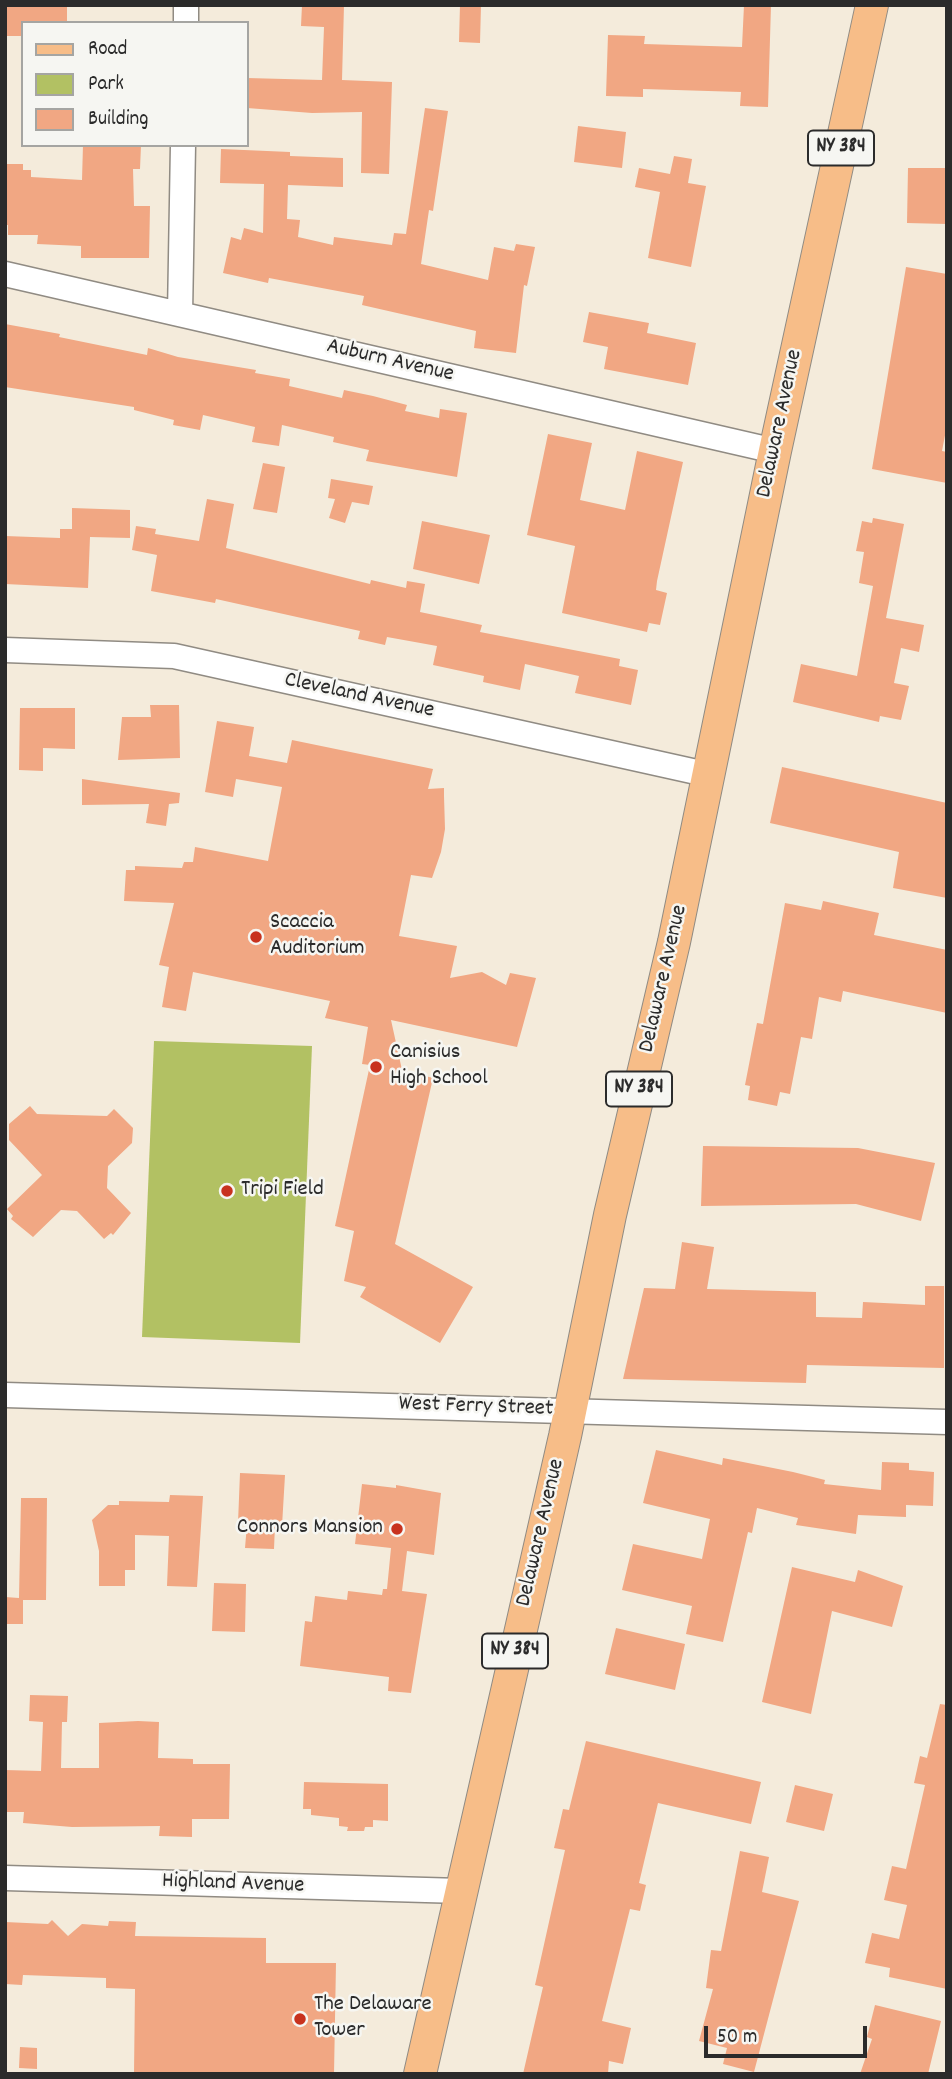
<!DOCTYPE html>
<html>
<head>
<meta charset="utf-8">
<style>
  body { margin:0 }
  #map { position:relative; width:952px; height:2079px; overflow:hidden; background:#f4ebdb; font-family:Dekko,sans-serif }
  canvas { display:block }
  .frame { position:absolute; inset:0; border:7px solid #2b2b2b; pointer-events:none }
  .legend { position:absolute; left:21px; top:21px; width:228px; height:126px; box-sizing:border-box; background:#f6f6f2; border:2px solid #a5a5a2; margin:0; padding:9px 12px; list-style:none; font-size:21px; color:#2b2b2b }
  .legend li { display:flex; align-items:center; gap:14px; height:35px }
  .legend b { width:35px; border:2px solid #a5a5a2 }
  .scale { position:absolute; left:704px; top:2026px; width:163px; height:32px; box-sizing:border-box; border:4px solid #2b2b2b; border-top:0; padding-left:9px; font-size:21px; line-height:24px; white-space:nowrap; color:#2b2b2b; -webkit-text-stroke:5px #f6f6f2; paint-order:stroke }
</style>
</head>
<body>
<div id="map">
<canvas width="952" height="2079"></canvas>
<div class="frame"></div>
<ul class="legend">
<li><b style="height:9px;background:#f7bd88"></b>Road</li>
<li><b style="height:19px;background:#b2c163"></b>Park</li>
<li><b style="height:19px;background:#f1a783"></b>Building</li>
</ul>
<div class="scale">50 m</div>
</div>
<script>
const c = document.querySelector('canvas').getContext('2d');
c.lineJoin = 'round';
function fillPath(path, color) { c.fillStyle = color; c.fill(path, 'evenodd'); }
const poly = rows => new Path2D(rows.map(r => 'M' + r).join(''));
function trace(path, color, width, dash) { c.strokeStyle = color; c.lineWidth = width; c.lineCap = dash ? 'butt' : 'round'; c.setLineDash(dash || []); c.stroke(path); }
function label(font, color, halo, rows, align = 'center') {
  c.font = font + ' Dekko,sans-serif'; c.lineWidth = 5; c.setLineDash([]); c.textBaseline = 'middle'; c.strokeStyle = halo; c.fillStyle = color; for (const [text, x, y, turn = 0] of rows) {
    c.save(); c.translate(x, y); c.rotate((+turn || 0) * Math.PI / 180); c.textAlign = isNaN(turn) ? turn : align; if (halo) c.strokeText(text, 0, 0); c.fillText(text, 0, 0); c.restore();
  }
}
fillPath(poly([
  [154,1041,312,1046,300,1343,142,1337]
]), '#b2c163');
fillPath(poly([
  [7,5,67,5,67,23,23,23,23,36,6,36],
  [302,5,344,5,342,80,392,82,389,174,361,173,362,112,312,113,247,108,247,78,322,80,324,27,301,26],
  [460,5,481,5,480,43,459,42],
  [744,5,771,5,768,107,740,106,741,92,643,89,643,97,606,96,608,35,645,36,644,44,742,47],
  [425,108,448,111,433,211,429,210,421,264,488,280,494,247,514,251,516,244,535,247,527,286,524,285,516,353,474,348,476,331,362,305,364,296,269,278,268,283,223,273,231,237,241,240,244,228,263,233,264,184,220,183,221,149,290,152,290,156,343,158,343,187,288,185,287,219,300,220,298,237,333,245,334,237,392,245,394,233,406,234],
  [578,126,626,132,622,168,574,162],
  [83,145,141,145,140,169,133,169,134,206,150,206,149,258,81,258,81,246,37,244,38,235,8,235,8,225,5,225,5,164,23,164,23,170,31,170,31,177,82,180],
  [674,156,692,159,688,183,706,186,691,267,648,258,660,192,635,187,639,168,670,174],
  [908,168,947,168,947,224,907,223],
  [906,267,947,274,947,425,942,451,947,452,947,483,872,469],
  [589,312,649,323,647,333,696,343,688,385,604,369,608,347,583,342],
  [5,324,60,334,59,337,147,355,148,348,178,357,256,370,255,373,290,379,289,386,342,398,344,390,373,396,407,405,405,411,439,418,440,409,467,413,457,477,366,461,369,450,333,442,334,437,282,425,279,446,252,442,255,427,203,415,200,430,173,425,174,420,134,410,134,407,5,387],
  [548,434,592,443,580,500,625,510,637,451,683,462,657,581,656,590,667,593,660,625,649,623,647,632,562,613,575,546,527,535],
  [263,463,285,467,277,513,253,509],
  [331,479,373,486,369,505,352,502,345,523,329,518,335,499,328,498],
  [207,499,234,504,226,548,370,584,371,580,406,588,407,581,425,584,420,612,482,625,480,632,620,659,619,666,638,670,631,705,575,693,579,676,525,664,520,690,483,682,484,676,433,665,437,646,387,637,385,645,358,639,360,631,216,599,215,603,151,591,157,555,132,550,136,526,156,529,155,534,199,541],
  [72,508,130,510,130,538,90,537,88,588,5,584,5,536,60,538,60,529,72,529],
  [873,518,904,524,886,618,924,625,919,652,901,648,894,683,909,686,901,720,880,716,879,722,793,702,801,664,857,676,873,586,859,583,864,552,856,551,862,521,872,523],
  [422,521,490,535,479,584,413,569],
  [150,705,179,705,180,758,118,760,122,717,151,717],
  [20,708,75,708,75,749,43,748,43,771,19,770],
  [217,721,254,727,249,756,287,763,292,740,433,769,428,789,444,788,444,796,445,829,441,852,432,878,411,875,399,936,457,946,450,978,482,972,506,985,510,973,536,978,517,1047,391,1020,402,1070,433,1078,395,1244,473,1287,440,1343,360,1297,366,1287,344,1281,354,1231,335,1226,370,1065,362,1064,368,1027,325,1018,330,1001,193,972,186,1011,162,1007,169,967,159,965,174,903,124,901,126,870,135,870,135,866,182,868,184,862,193,862,195,847,268,861,282,787,236,779,233,797,205,792],
  [782,767,947,803,947,898,893,888,899,852,770,823],
  [82,779,180,793,179,803,169,804,166,826,146,823,149,804,82,805],
  [823,901,879,913,874,935,947,950,947,1013,843,991,841,1002,819,997,812,1039,801,1037,790,1094,780,1092,777,1106,748,1100,750,1086,745,1085,757,1023,763,1024,785,903,821,910],
  [30,1106,37,1114,107,1116,114,1109,133,1128,132,1143,108,1166,107,1188,131,1213,113,1235,111,1233,104,1239,77,1211,61,1210,33,1237,11,1219,13,1216,7,1209,42,1175,9,1140,9,1124],
  [703,1146,858,1148,935,1163,921,1221,856,1204,701,1206],
  [682,1242,714,1247,707,1289,816,1292,816,1317,862,1318,863,1302,925,1305,925,1286,944,1286,944,1368,807,1365,806,1383,623,1379,644,1288,675,1289],
  [656,1450,722,1465,723,1458,793,1472,825,1480,824,1484,881,1490,882,1462,909,1463,909,1470,934,1472,933,1506,906,1505,906,1517,858,1515,856,1534,796,1525,798,1518,757,1508,752,1533,748,1532,723,1642,686,1634,692,1606,622,1590,633,1544,702,1559,710,1519,643,1503],
  [240,1473,285,1475,282,1526,275,1525,274,1549,245,1548,247,1524,238,1523],
  [362,1484,396,1488,396,1485,441,1493,434,1555,407,1551,402,1591,427,1594,411,1693,388,1691,389,1677,300,1666,305,1621,312,1622,315,1596,347,1600,348,1591,382,1595,383,1589,387,1589,391,1548,355,1544],
  [170,1495,203,1496,197,1587,167,1586,169,1536,135,1535,135,1570,125,1570,125,1586,99,1586,99,1551,92,1520,108,1505,119,1505,119,1501,169,1502],
  [21,1498,47,1498,46,1600,23,1600,23,1624,5,1624,5,1597,19,1598],
  [792,1567,855,1582,858,1570,903,1586,892,1627,832,1611,811,1714,762,1702],
  [214,1583,246,1584,245,1632,212,1631],
  [616,1628,685,1644,675,1690,605,1674],
  [30,1695,68,1696,67,1722,62,1722,61,1768,99,1768,99,1723,138,1721,159,1722,158,1758,193,1759,193,1764,230,1764,229,1819,192,1819,192,1837,159,1836,160,1826,72,1827,23,1823,24,1812,5,1812,5,1770,41,1771,43,1722,29,1721],
  [940,1704,947,1705,947,1989,889,1977,890,1968,865,1963,872,1933,899,1939,907,1905,884,1900,892,1866,906,1869,925,1785,914,1783,920,1756,927,1758],
  [586,1741,761,1782,751,1824,658,1803,639,1883,646,1885,640,1911,630,1909,602,2021,631,2028,623,2064,609,2061,608,2074,523,2074,543,1987,535,1985,565,1850,554,1848,563,1809,569,1810],
  [304,1782,388,1784,388,1821,373,1820,373,1827,365,1827,364,1831,347,1831,348,1827,339,1826,339,1818,311,1815,311,1809,303,1809],
  [795,1785,833,1794,824,1831,786,1822],
  [740,1851,769,1857,762,1892,799,1901,754,2072,723,2064,727,2048,699,2041,713,1989,706,1988,711,1950,721,1951],
  [52,1920,68,1936,82,1924,108,1926,109,1921,136,1922,135,1936,266,1938,266,1963,336,1963,334,2074,134,2074,135,1989,106,1988,106,1978,23,1975,22,1985,5,1984,5,1922,48,1924],
  [875,2005,941,2021,928,2074,860,2074,872,2039,867,2037],
  [20,2047,37,2048,37,2069,19,2068]
]), '#f1a783');
const minor = poly([
  [186,23,186,5],
  [5,274,775,451],
  [180,314,183,145],
  [5,650,174,656,710,775],
  [5,1395,947,1422],
  [5,1878,461,1891]
]);
const major = poly([
  [420,2074,565,1436,610,1215,674,942,775,451,872,5]
]);
trace(minor, '#908b83', 27);
trace(major, '#908b83', 34);
trace(minor, '#fff', 24);
trace(major, '#f7bd88', 32);
for (const [x, y, r, color] of [
  [256,937,7,"#c8321e"],
  [376,1067,7,"#c8321e"],
  [227,1191,7,"#c8321e"],
  [397,1529,7,"#c8321e"],
  [300,2019,7,"#c8321e"]
]) { const dot = new Path2D(); dot.arc(x, y, r, 0, 2 * Math.PI); c.fillStyle = color; c.fill(dot); trace(dot, '#f6f6f2', 2.5); }
for (const [x, y, w] of [
  [841,148,66],
  [639,1089,66],
  [515,1651,66]
]) { const box = new Path2D(); box.roundRect(x - w / 2, y - 17.5, w, 35, 5); c.fillStyle = '#f6f6f2'; c.fill(box); trace(box, '#2b2b2b', 2); }
label('bold 21px', '#2b2b2b', null, [
  ["NY 384",841,148],
  ["NY 384",639,1089],
  ["NY 384",515,1651]
]);
label('23px', '#2b2b2b', '#f6f6f2', [
  ["Auburn Avenue",390,362,13],
  ["Delaware Avenue",781,424,-78],
  ["Cleveland Avenue",359,697,12],
  ["Delaware Avenue",665,979,-77],
  ["West Ferry Street",476,1408,2],
  ["Delaware Avenue",542,1533,-77],
  ["Highland Avenue",233,1885,2]
]);
label('23px', '#2b2b2b', '#f6f6f2', [
  ["Scaccia",270,924],
  ["Auditorium",270,950],
  ["Canisius",390,1054],
  ["High School",390,1080],
  ["Tripi Field",241,1191],
  ["Connors Mansion",383,1529,"right"],
  ["The Delaware",314,2006],
  ["Tower",314,2032]
], 'left');
</script>
</body>
</html>
